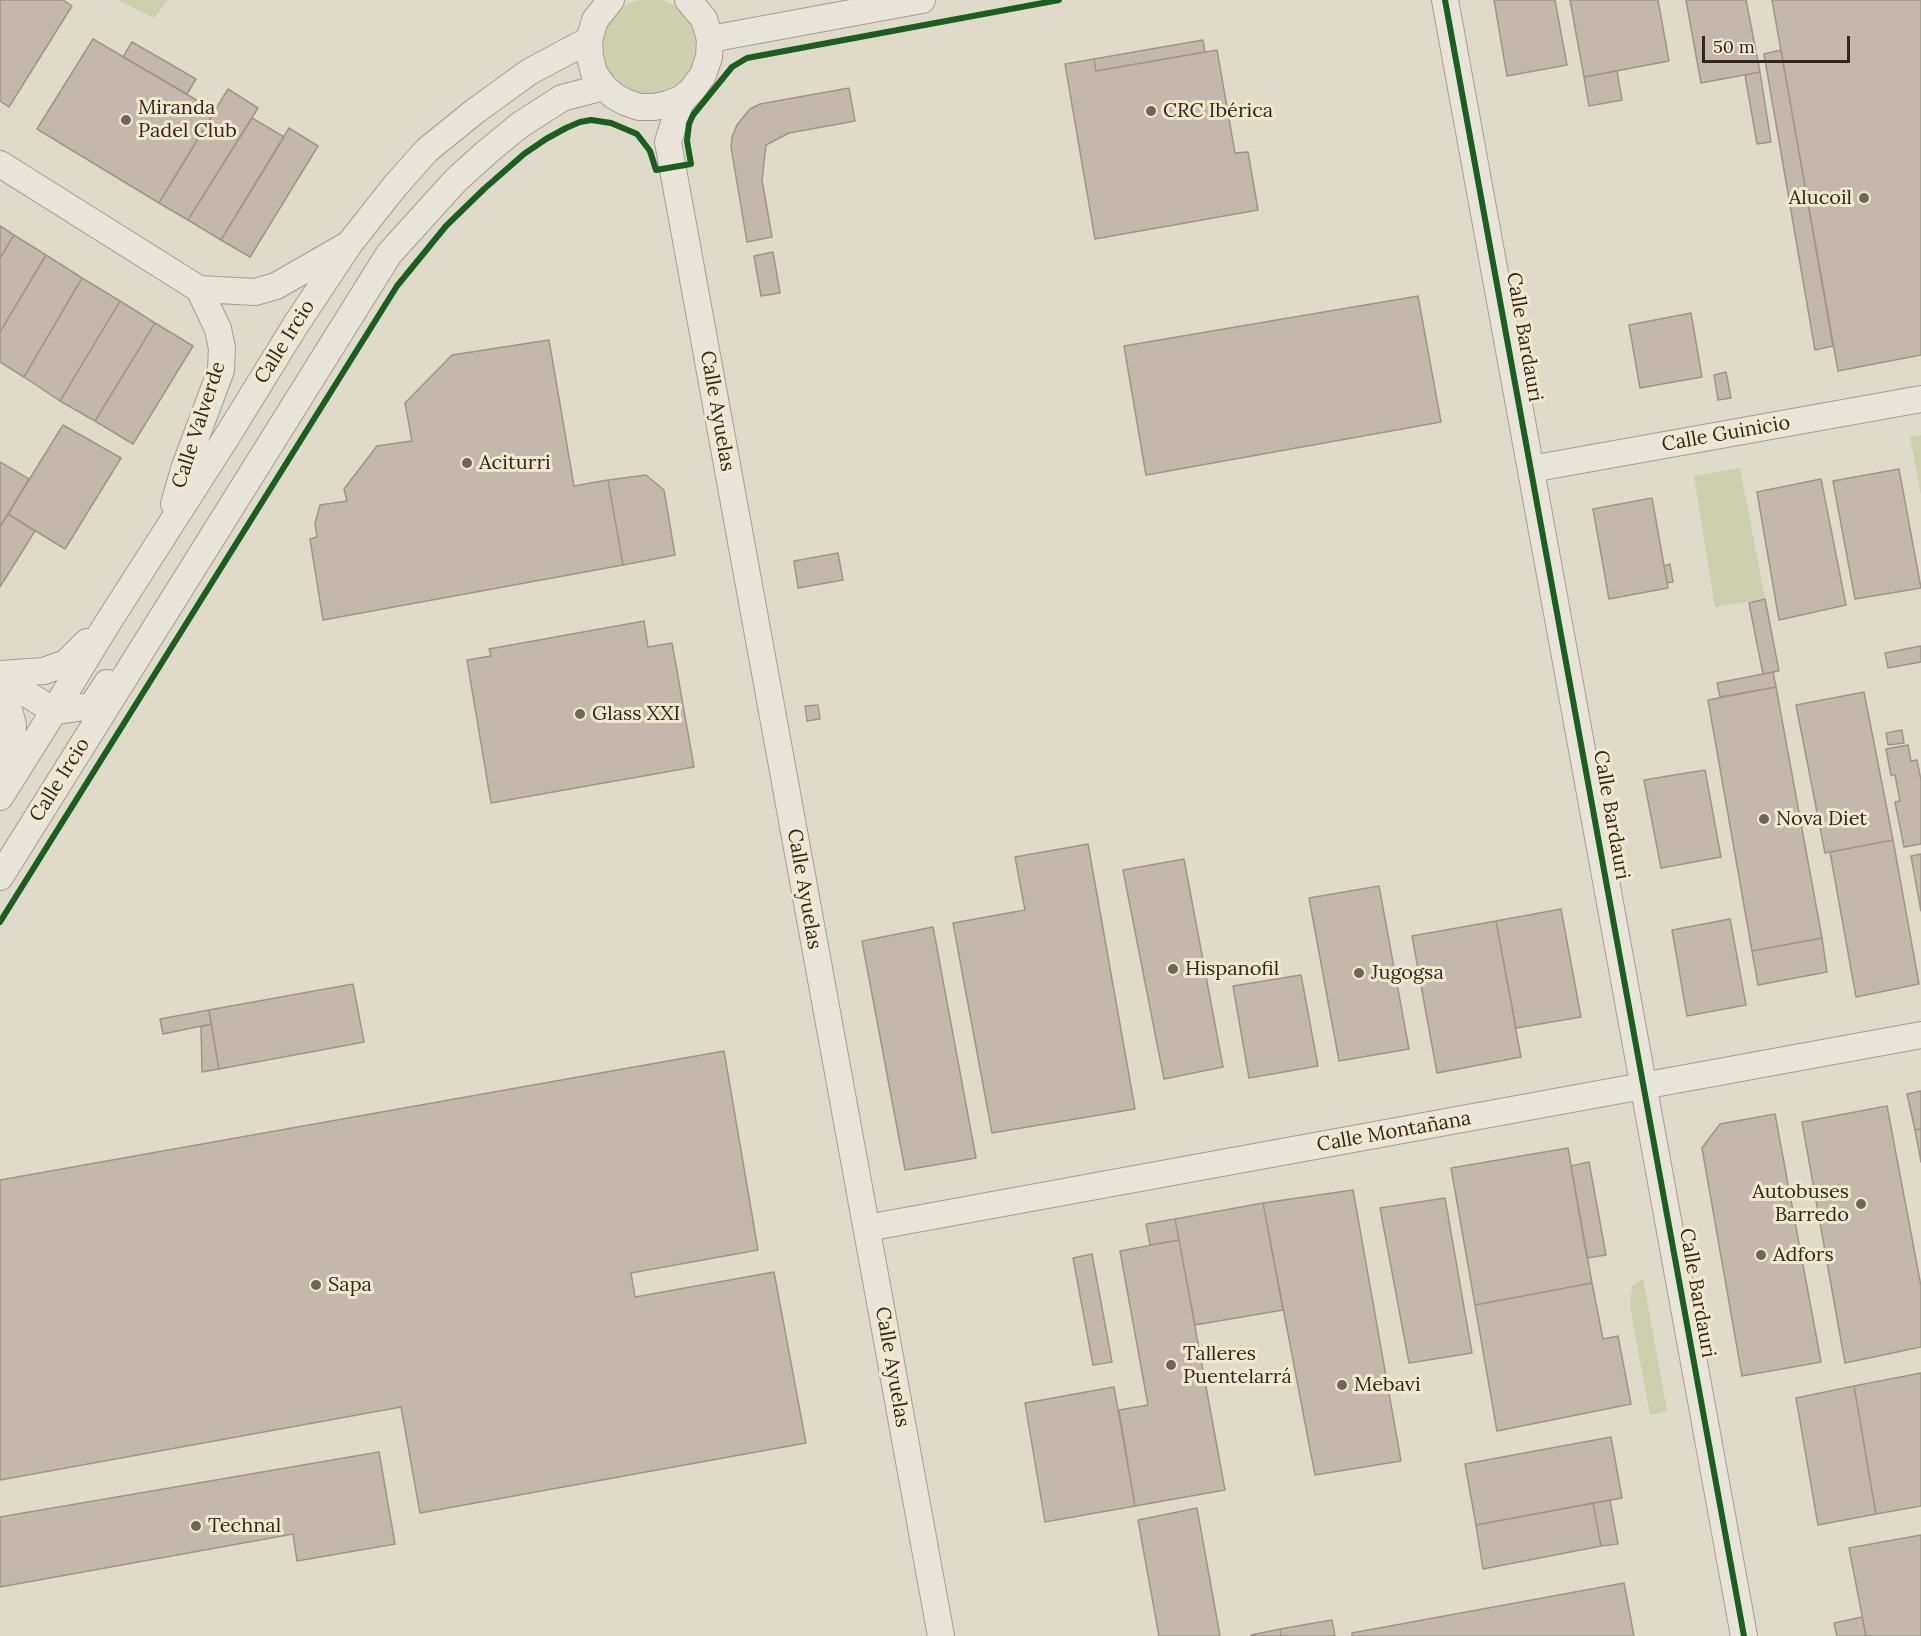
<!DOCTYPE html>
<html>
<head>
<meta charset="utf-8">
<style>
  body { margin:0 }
  #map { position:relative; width:1921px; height:1636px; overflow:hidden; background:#e0daca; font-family:Lora,serif }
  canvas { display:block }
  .scale { position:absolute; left:1702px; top:36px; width:148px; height:27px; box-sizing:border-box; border:3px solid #32271d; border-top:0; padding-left:8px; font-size:18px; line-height:21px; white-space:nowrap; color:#32271d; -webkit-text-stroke:4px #f2e8cf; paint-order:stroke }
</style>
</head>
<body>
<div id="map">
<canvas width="1921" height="1636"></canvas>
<div class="scale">50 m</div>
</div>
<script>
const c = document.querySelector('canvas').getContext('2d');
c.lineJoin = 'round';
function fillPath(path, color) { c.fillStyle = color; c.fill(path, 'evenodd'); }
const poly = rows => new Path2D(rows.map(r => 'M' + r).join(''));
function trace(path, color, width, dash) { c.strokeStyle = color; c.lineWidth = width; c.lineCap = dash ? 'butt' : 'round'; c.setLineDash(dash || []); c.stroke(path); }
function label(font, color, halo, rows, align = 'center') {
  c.font = font + ' Lora,serif'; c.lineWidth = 6; c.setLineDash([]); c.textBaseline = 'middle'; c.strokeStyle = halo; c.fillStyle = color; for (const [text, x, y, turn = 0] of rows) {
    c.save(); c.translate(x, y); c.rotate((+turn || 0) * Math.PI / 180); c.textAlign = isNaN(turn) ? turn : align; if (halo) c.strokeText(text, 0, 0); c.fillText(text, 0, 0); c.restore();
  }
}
fillPath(poly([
  '602 47a48 48 0 1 1 96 0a48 48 0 1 1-96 0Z',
  [118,0,168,0,154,18],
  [1921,435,1921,495,1910,437],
  [1740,468,1765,599,1715,607,1694,476],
  [1643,1278,1667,1411,1650,1415,1630,1306,1632,1286]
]), '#cecfad');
const building = poly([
  [0,0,63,0,72,6,9,107,0,101,0,0],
  [1494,0,1555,0,1567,65,1507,76,1494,0],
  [1570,0,1658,0,1669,61,1584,77,1570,0],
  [1686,0,1746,0,1760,72,1701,83,1686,0],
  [1772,0,1921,0,1921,355,1838,371,1772,0],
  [93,39,215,111,159,203,37,129,93,39],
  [1203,40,1205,52,1096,71,1094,59,1203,40],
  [132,42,196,79,187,94,123,57,132,42],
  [1217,50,1235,153,1248,152,1258,210,1095,239,1065,64,1094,59,1096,71,1217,50],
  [1781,50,1833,346,1815,350,1764,54,1781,50],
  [1617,71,1622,100,1589,106,1584,77,1617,71],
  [1760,72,1771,142,1757,144,1745,75,1760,72],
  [849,88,855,121,789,133,766,145,762,180,772,237,747,242,731,147,732,137,737,125,750,109,760,104,849,88],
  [228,89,258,108,188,220,159,203,228,89],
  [252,118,284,137,221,240,188,220,252,118],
  [289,128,318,146,250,257,221,240,289,128],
  [0,226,14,235,0,258,0,226],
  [14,235,46,255,0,332,0,258,14,235],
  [773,252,780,293,761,296,754,256,773,252],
  [46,255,82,278,24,377,0,362,0,332,46,255],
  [82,278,120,301,60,401,24,377,82,278],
  [1418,296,1441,422,1146,475,1124,346,1418,296],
  [120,301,155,323,95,421,60,401,120,301],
  [1691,313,1702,377,1640,388,1629,325,1691,313],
  [155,323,193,346,133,444,95,421,155,323],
  [549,340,574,486,608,480,623,565,323,620,310,539,317,537,315,524,320,505,347,501,344,489,377,446,412,441,405,403,452,355,549,340],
  [1726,372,1731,398,1718,400,1714,375,1726,372],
  [63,425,121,458,65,549,8,514,63,425],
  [0,462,29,479,0,527,0,462],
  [1899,469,1921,588,1855,599,1833,481,1899,469],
  [646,475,664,490,675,555,623,565,608,480,646,475],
  [1821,479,1846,605,1779,620,1757,492,1821,479],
  [1652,498,1668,588,1609,599,1593,509,1652,498],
  [8,514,35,531,0,587,0,527,8,514],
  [838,553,843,580,798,588,794,561,838,553],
  [1670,564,1673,582,1667,583,1664,566,1670,564],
  [1765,599,1779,671,1763,674,1749,603,1765,599],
  [644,621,648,647,672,643,694,767,491,803,467,660,491,656,489,649,644,621],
  [1921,646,1921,662,1888,668,1885,653,1921,646],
  [1773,672,1776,687,1720,697,1717,683,1773,672],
  [1776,687,1822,938,1752,951,1708,700,1776,687],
  [1864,692,1893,840,1825,853,1796,705,1864,692],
  [818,705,820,719,807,721,805,706,818,705],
  [1902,730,1904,743,1888,745,1886,733,1902,730],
  [1908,745,1911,761,1917,760,1921,780,1921,844,1904,847,1895,802,1900,801,1895,775,1891,775,1886,749,1908,745],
  [1705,770,1721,857,1661,868,1644,780,1705,770],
  [1893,840,1919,984,1856,997,1830,852,1893,840],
  [1088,844,1135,1109,992,1133,953,923,1025,910,1015,857,1088,844],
  [1921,854,1921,911,1911,856,1921,854],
  [1184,859,1223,1067,1164,1079,1123,870,1184,859],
  [1379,886,1409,1049,1339,1061,1309,898,1379,886],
  [1561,909,1581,1017,1516,1028,1496,921,1561,909],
  [1730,919,1746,1005,1687,1016,1672,930,1730,919],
  [1496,921,1521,1057,1437,1073,1412,936,1496,921],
  [933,927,976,1158,905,1170,862,941,933,927],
  [1822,938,1827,972,1758,985,1752,951,1822,938],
  [1301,975,1318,1066,1249,1078,1233,986,1301,975],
  [353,984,364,1042,219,1069,209,1010,353,984],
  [209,1010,211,1024,163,1034,160,1019,209,1010],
  [211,1024,219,1069,202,1072,201,1027,211,1024],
  [724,1051,758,1250,631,1273,635,1297,774,1272,806,1443,420,1513,401,1407,0,1480,0,1180,724,1051],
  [1921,1091,1921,1129,1915,1130,1907,1094,1921,1091],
  [1887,1106,1921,1286,1921,1347,1845,1363,1802,1122,1887,1106],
  [1775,1114,1821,1362,1742,1376,1702,1148,1720,1124,1775,1114],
  [1921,1129,1921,1162,1915,1130,1921,1129],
  [1568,1148,1592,1283,1475,1305,1451,1168,1568,1148],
  [1589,1162,1606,1255,1587,1258,1571,1166,1589,1162],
  [1353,1190,1401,1461,1315,1475,1263,1203,1353,1190],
  [1445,1198,1472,1353,1409,1363,1380,1208,1445,1198],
  [1263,1203,1283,1310,1195,1325,1175,1219,1263,1203],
  [1175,1219,1179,1240,1150,1245,1146,1224,1175,1219],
  [1179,1240,1225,1490,1135,1506,1119,1410,1148,1405,1120,1251,1179,1240],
  [1092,1254,1112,1362,1093,1365,1073,1258,1092,1254],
  [1592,1283,1603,1339,1618,1336,1631,1404,1497,1431,1475,1305,1592,1283],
  [1921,1373,1921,1506,1876,1514,1854,1386,1921,1373],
  [1854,1386,1876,1514,1818,1525,1796,1398,1854,1386],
  [1114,1387,1135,1506,1045,1522,1025,1403,1114,1387],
  [1611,1437,1622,1498,1476,1525,1465,1464,1611,1437],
  [379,1452,395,1544,297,1561,293,1534,0,1587,0,1517,379,1452],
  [1610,1500,1618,1544,1601,1546,1593,1503,1610,1500],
  [1593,1503,1601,1546,1483,1569,1476,1525,1593,1503],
  [1197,1508,1220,1636,1159,1636,1138,1520,1197,1508],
  [1921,1535,1921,1636,1866,1636,1849,1548,1921,1535],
  [1624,1583,1634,1636,1352,1636,1352,1633,1624,1583],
  [1862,1617,1866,1636,1837,1636,1834,1623,1862,1617],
  [1332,1620,1335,1636,1281,1636,1280,1629,1332,1620],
  [1280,1629,1281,1636,1251,1636,1251,1635,1280,1629]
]);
fillPath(building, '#c3b8ab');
trace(building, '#9f968a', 1.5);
const minor = poly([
  [611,0,595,20,589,40,590,57,594,73,604,87,614,96,625,102,639,107,654,107,668,104,681,99,692,90,703,75,709,57,710,39,704,19,688,0],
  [1445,0,1744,1636],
  [710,39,922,0],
  [692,90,680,103,668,142,941,1636],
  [0,164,199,289,255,292,276,286,344,247],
  [1531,469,1921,399],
  [174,504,184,469,221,370,222,348,218,329,199,289],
  [0,674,44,671,66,663,87,642],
  [0,677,54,711],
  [0,685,6,699,13,725,11,753,7,778],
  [54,711,92,706,107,683],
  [0,797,54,711,107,624,226,438,295,326,350,243,395,186,427,150,474,112,529,72,589,40],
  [0,877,389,254,456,180,487,152,520,125,562,98,604,87],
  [867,1228,1921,1035]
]);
trace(minor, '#a59f93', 28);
trace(minor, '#e8e4da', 26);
trace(poly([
  [1445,0,1744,1636],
  [0,922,397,286,446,226,484,189,524,154,546,139,566,128,580,122,591,120,611,123,637,134,650,151,656,170,691,164,687,141,689,124,693,115,732,67,747,58,1059,0]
]), '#1b5e20', 6);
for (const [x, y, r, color] of [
  [1151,111,6,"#6f665a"],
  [126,120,6,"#6f665a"],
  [1864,198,6,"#6f665a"],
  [467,463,6,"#6f665a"],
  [580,714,6,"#6f665a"],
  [1764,819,6,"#6f665a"],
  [1173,969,6,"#6f665a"],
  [1359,973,6,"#6f665a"],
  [1861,1204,6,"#6f665a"],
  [1761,1255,6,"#6f665a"],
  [316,1285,6,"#6f665a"],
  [1171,1365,6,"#6f665a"],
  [1342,1385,6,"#6f665a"],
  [196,1526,6,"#6f665a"]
]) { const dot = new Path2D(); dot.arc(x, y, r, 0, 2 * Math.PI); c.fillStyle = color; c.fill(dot); trace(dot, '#f2e8cf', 2); }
label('20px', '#32271d', '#f2e8cf', [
  ["Miranda",138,108],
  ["Padel Club",138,131],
  ["CRC Ibérica",1163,111],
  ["Alucoil",1852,198,"right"],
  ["Aciturri",479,463],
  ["Glass XXI",592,714],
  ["Nova Diet",1776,819],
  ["Hispanofil",1185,969],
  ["Jugogsa",1371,973],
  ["Autobuses",1849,1192,"right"],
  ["Barredo",1849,1215,"right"],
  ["Adfors",1773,1255],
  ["Sapa",328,1285],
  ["Talleres",1183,1354],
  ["Puentelarrá",1183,1377],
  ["Mebavi",1354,1385],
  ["Technal",208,1526]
], 'left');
label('20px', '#32271d', '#f2e8cf', [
  ["Calle Bardauri",1524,337,80],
  ["Calle Ircio",285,342,-58],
  ["Calle Ayuelas",717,411,80],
  ["Calle Valverde",199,425,-72],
  ["Calle Guinicio",1726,434,-10],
  ["Calle Ircio",60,780,-58],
  ["Calle Bardauri",1611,815,80],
  ["Calle Ayuelas",804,889,80],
  ["Calle Montañana",1394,1132,-10],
  ["Calle Bardauri",1697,1293,80],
  ["Calle Ayuelas",892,1367,80]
]);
</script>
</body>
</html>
